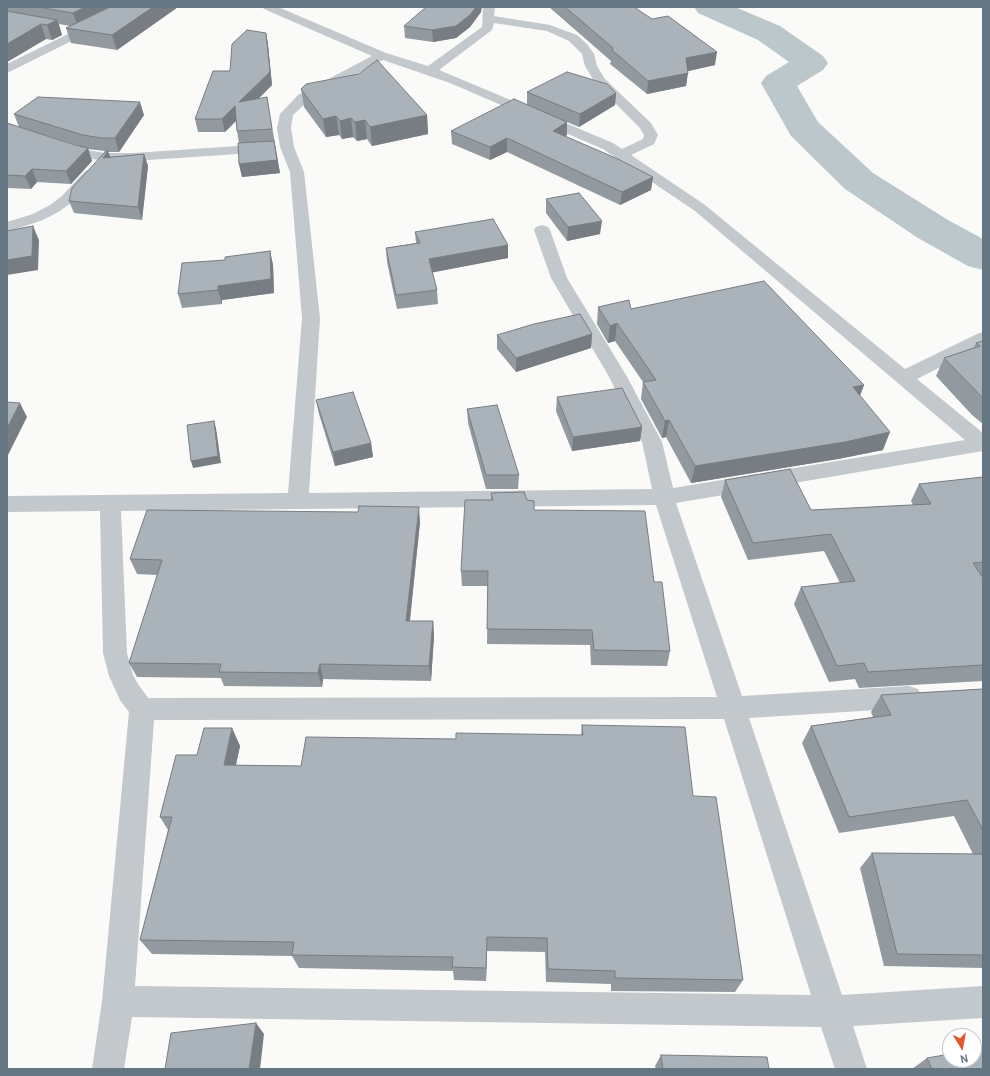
<!DOCTYPE html>
<html>
<head>
<meta charset="utf-8">
<style>
  body { margin:0 }
  #map { position:relative; width:990px; height:1076px; overflow:hidden; background:#fafaf8; font-family:Cabin,sans-serif }
  canvas { display:block }
  .frame { position:absolute; inset:0; border:8px solid #657683; pointer-events:none }
  .north { position:absolute; left:942px; top:1028px; width:40px; height:40px; box-sizing:border-box; background:#fff; border:1px solid #c1c8cd; border-radius:50%; rotate:169deg; font-size:11px; font-weight:700; line-height:16px; text-align:center; color:#657683 }
  .north::after { content:''; display:block; margin:auto; width:14px; height:18px; background:#e4572e; clip-path:polygon(50% 0,100% 100%,50% 72%,0 100%) }
</style>
</head>
<body>
<div id="map">
<canvas width="990" height="1076"></canvas>
<div class="frame"></div>
<div class="north">N</div>
</div>
<script>
const c = document.querySelector('canvas').getContext('2d');
c.lineJoin = 'round';
const poly = rows => new Path2D(rows.map(r => 'M' + r).join(''));
function fillPath(path, color) { c.fillStyle = color; c.fill(path, 'evenodd'); }
function trace(path, color, width, dash) { c.strokeStyle = color; c.lineWidth = width; c.lineCap = dash ? 'butt' : 'round'; c.setLineDash(dash || []); c.stroke(path); }
fillPath(poly([
  [694,7,735,7,780,26,823,56,828,63,823,70,797,86,818,122,873,173,948,220,983,239,983,270,968,266,918,238,845,189,791,136,761,83,766,76,789,62,758,40,698,13,694,7]
]), '#bbc7cb');
fillPath(poly([
  [123,7,138,7,136,9,7,73,7,64,123,7],
  [262,7,278,7,386,53,428,66,482,27,483,7,495,7,494,16,550,25,577,35,587,44,594,54,597,66,605,79,651,123,658,135,654,144,631,155,705,205,905,369,977,334,983,332,983,345,917,379,983,433,983,451,676,503,742,696,909,686,918,689,922,697,918,705,909,708,749,718,842,995,983,986,983,1018,853,1026,867,1069,835,1069,821,1027,132,1017,124,1069,92,1069,102,1001,129,712,120,700,109,676,103,653,100,511,7,512,7,496,288,493,302,318,290,172,280,147,277,128,280,114,298,95,372,56,264,9,262,7],
  [494,23,547,31,569,41,582,54,585,66,596,84,640,128,644,135,643,139,622,149,613,143,439,70,492,30,494,23],
  [383,60,450,83,603,149,695,211,965,440,673,488,662,442,626,375,567,278,550,230,548,227,542,225,536,227,534,230,551,278,608,375,642,442,652,489,309,493,320,318,304,172,294,147,291,128,293,115,308,101,383,60],
  [656,505,717,697,148,698,138,684,133,675,127,653,121,511,656,505],
  [724,719,811,995,135,986,154,720,724,719],
  [7,125,87,150,105,153,133,153,268,144,273,145,275,148,273,151,268,152,133,161,105,161,80,157,7,133,7,125],
  [90,170,95,171,97,174,95,177,72,202,60,211,43,220,7,232,7,222,33,214,50,205,62,196,85,171,90,170]
]), '#c3c8cc');
fillPath(poly([
  [7,7,178,7,117,50,71,43,66,28,70,26,59,24,62,35,52,40,46,39,7,62],
  [549,7,634,7,715,65,688,71,686,86,647,94,610,64,611,61],
  [481,12,470,27,456,38,433,42,405,38,404,26],
  [266,33,268,45,272,85,258,99,267,97,280,173,242,177,239,164,239,143,237,131,236,120,225,132,198,132,195,119,230,71],
  [301,89,427,115,428,134,372,146,367,139,357,141,353,137,342,139,339,135,326,137,304,107],
  [527,92,616,93,615,105,579,127,567,122,567,135,565,136,653,177,651,190,620,205,507,152,490,160,452,144,451,131,527,105],
  [14,114,144,115,119,152,108,152,110,157,144,154,148,166,142,220,74,213,69,201,105,151,88,149,92,161,71,184,37,182,31,189,7,188,7,123,19,127],
  [19,127,80,146,75,145],
  [546,199,600,234,567,241,546,213],
  [415,232,508,245,508,258,432,272,437,290,438,304,397,309,387,262,386,248,416,243],
  [270,251,273,265,274,293,222,300,222,304,182,308,178,294,225,260],
  [598,307,631,309,864,385,860,396,883,450,838,459,691,483,666,437,662,438,641,399,643,382,615,341,608,343,597,324],
  [592,334,591,348,516,372,497,349,497,335],
  [983,341,983,424,972,415,936,376,944,358,974,348,976,343],
  [557,397,642,427,640,441,572,451,556,411],
  [316,400,371,443,373,457,335,466,319,414],
  [467,409,519,475,518,489,486,489,468,423],
  [983,477,983,577,982,577,983,578,983,681,859,688,855,679,829,682,794,604,801,587,840,583,824,551,748,560,721,497,725,480,811,510,913,505,911,501,919,484],
  [491,493,527,500,534,510,654,582,670,651,667,666,591,665,590,645,487,644,488,586,462,586,461,571,491,500],
  [420,522,410,621,433,621,434,636,431,681,323,679,322,687,224,686,221,678,137,677,129,663,157,575,137,574,130,559],
  [983,689,983,968,884,966,860,868,872,853,973,854,954,816,839,833,802,743,811,726,873,717,871,712,881,695],
  [582,725,693,796,743,980,735,992,611,991,611,984,546,982,545,952,487,951,486,981,454,980,453,971,299,968,292,956,152,954,140,940,168,830,160,817,197,755,232,728,240,746,236,765,301,766,456,739,581,735],
  [661,1055,769,1069,656,1069,655,1066],
  [927,1058,983,1069,912,1069]
]), '#929a9f');
fillPath(poly([
  [85,7,120,7,78,27,73,13],
  [153,7,178,7,117,50,112,35],
  [476,7,482,7,481,12,470,27,456,38,433,42,432,30],
  [57,20,62,35,52,40,47,25],
  [41,24,46,39,7,62,7,44],
  [266,33,268,45,272,85,242,115,239,102],
  [717,52,715,65,684,72,686,58],
  [688,73,686,86,647,94,648,81],
  [616,93,615,105,579,127,580,114],
  [140,102,144,115,119,152,115,138],
  [235,106,238,119,225,132,222,119],
  [427,115,428,134,372,146,370,127],
  [336,116,339,135,326,137,323,119],
  [351,118,353,137,342,139,340,121],
  [365,120,367,139,357,141,355,122],
  [567,122,567,135,552,144,553,131],
  [507,138,507,152,490,160,490,147],
  [274,141,280,173,242,177,239,164],
  [88,148,92,161,71,184,66,171],
  [108,151,112,162,103,158],
  [144,154,148,166,142,220,138,207],
  [32,169,37,182,31,189,25,176],
  [653,177,651,190,620,205,622,192],
  [602,221,600,234,567,241,568,227],
  [33,226,39,240,38,270,7,275,7,260],
  [508,245,508,258,430,273,429,259],
  [270,251,273,265,274,293,222,300,222,304,218,290,218,286],
  [617,323,615,341,608,343,610,326],
  [592,334,591,348,516,372,516,358],
  [864,385,857,403,853,387],
  [20,403,27,417,7,457,7,428],
  [669,420,666,437,662,438,665,421],
  [214,421,216,428,221,463,193,468,191,461],
  [642,427,640,441,572,451,573,437],
  [890,432,883,450,838,459,691,483,695,466],
  [371,443,373,457,335,466,333,452],
  [419,507,420,522,408,636,406,621],
  [433,621,434,636,431,681,429,666],
  [320,664,323,679,322,687,318,673],
  [232,728,240,746,232,782,224,765],
  [487,937,487,951,486,981,486,968],
  [256,1023,264,1034,260,1069,249,1069]
]), '#777d82');
const building = poly([
  [38,7,85,7,73,13,38,7],
  [110,7,153,7,112,35,66,28,110,7],
  [426,7,476,7,470,15,456,26,432,30,404,26,426,7],
  [565,7,634,7,652,19,668,16,717,52,686,58,688,73,648,81,612,50,613,48,565,7],
  [7,11,57,20,47,25,41,24,7,44,7,11],
  [247,30,266,33,270,72,239,102,267,97,272,129,237,131,235,106,222,119,195,119,213,71,230,71,232,44,247,30],
  [377,60,427,115,370,127,365,120,355,122,351,118,340,121,336,116,323,119,301,89,306,84,359,74,377,60],
  [567,72,607,84,616,93,580,114,527,92,567,72],
  [38,97,140,102,115,138,101,138,83,135,14,114,38,97],
  [514,99,567,122,553,131,618,159,653,177,622,192,507,138,490,147,451,131,514,99],
  [7,123,75,145,88,148,66,171,32,169,25,176,7,175,7,123],
  [274,141,277,160,239,164,238,143,274,141],
  [106,151,108,151,103,158,144,154,138,207,69,201,72,188,106,151],
  [579,193,602,221,568,227,546,199,579,193],
  [493,219,508,245,429,259,437,290,396,295,386,248,420,243,415,232,493,219],
  [33,226,32,256,7,260,7,231,33,226],
  [270,251,271,279,218,286,218,290,178,294,182,263,225,260,225,257,270,251],
  [764,281,864,385,853,387,890,432,845,442,695,466,669,420,665,421,643,382,656,380,617,323,610,326,598,307,629,300,631,309,764,281],
  [580,314,592,334,516,358,497,335,534,324,580,314],
  [983,341,983,398,944,358,980,346,976,343,983,341],
  [622,388,642,427,573,437,557,397,622,388],
  [353,392,371,443,333,452,316,400,353,392],
  [7,402,20,403,7,428,7,402],
  [497,405,519,475,486,475,467,409,497,405],
  [214,421,218,456,191,461,187,425,214,421],
  [790,469,811,510,931,504,919,484,983,477,983,562,973,563,983,578,983,665,868,672,864,663,837,666,801,587,855,581,831,534,753,543,725,480,790,469],
  [524,492,527,500,534,501,534,510,645,511,654,582,662,582,670,651,594,650,592,630,487,629,488,571,461,571,465,500,493,500,491,493,524,492],
  [359,506,419,507,406,621,433,621,429,666,320,664,318,673,219,672,221,664,129,663,162,560,130,559,147,510,358,512,359,506],
  [983,689,983,830,967,800,849,817,811,726,891,715,881,695,983,689],
  [582,725,685,727,693,796,716,797,743,980,615,978,615,971,548,969,547,938,487,937,486,968,452,967,453,957,292,955,294,942,140,940,172,817,160,817,176,755,197,755,204,728,232,728,224,765,301,766,306,737,456,739,456,733,583,735,582,725],
  [872,853,983,854,983,955,897,954,872,853],
  [256,1023,249,1069,165,1069,171,1033,256,1023],
  [983,1049,983,1069,932,1069,927,1058,950,1054,950,1060,974,1060,974,1050,983,1049],
  [661,1055,767,1057,769,1069,663,1069,661,1055]
]);
fillPath(building, '#aab3b9');
trace(building, '#777d82', 1);
</script>
</body>
</html>
